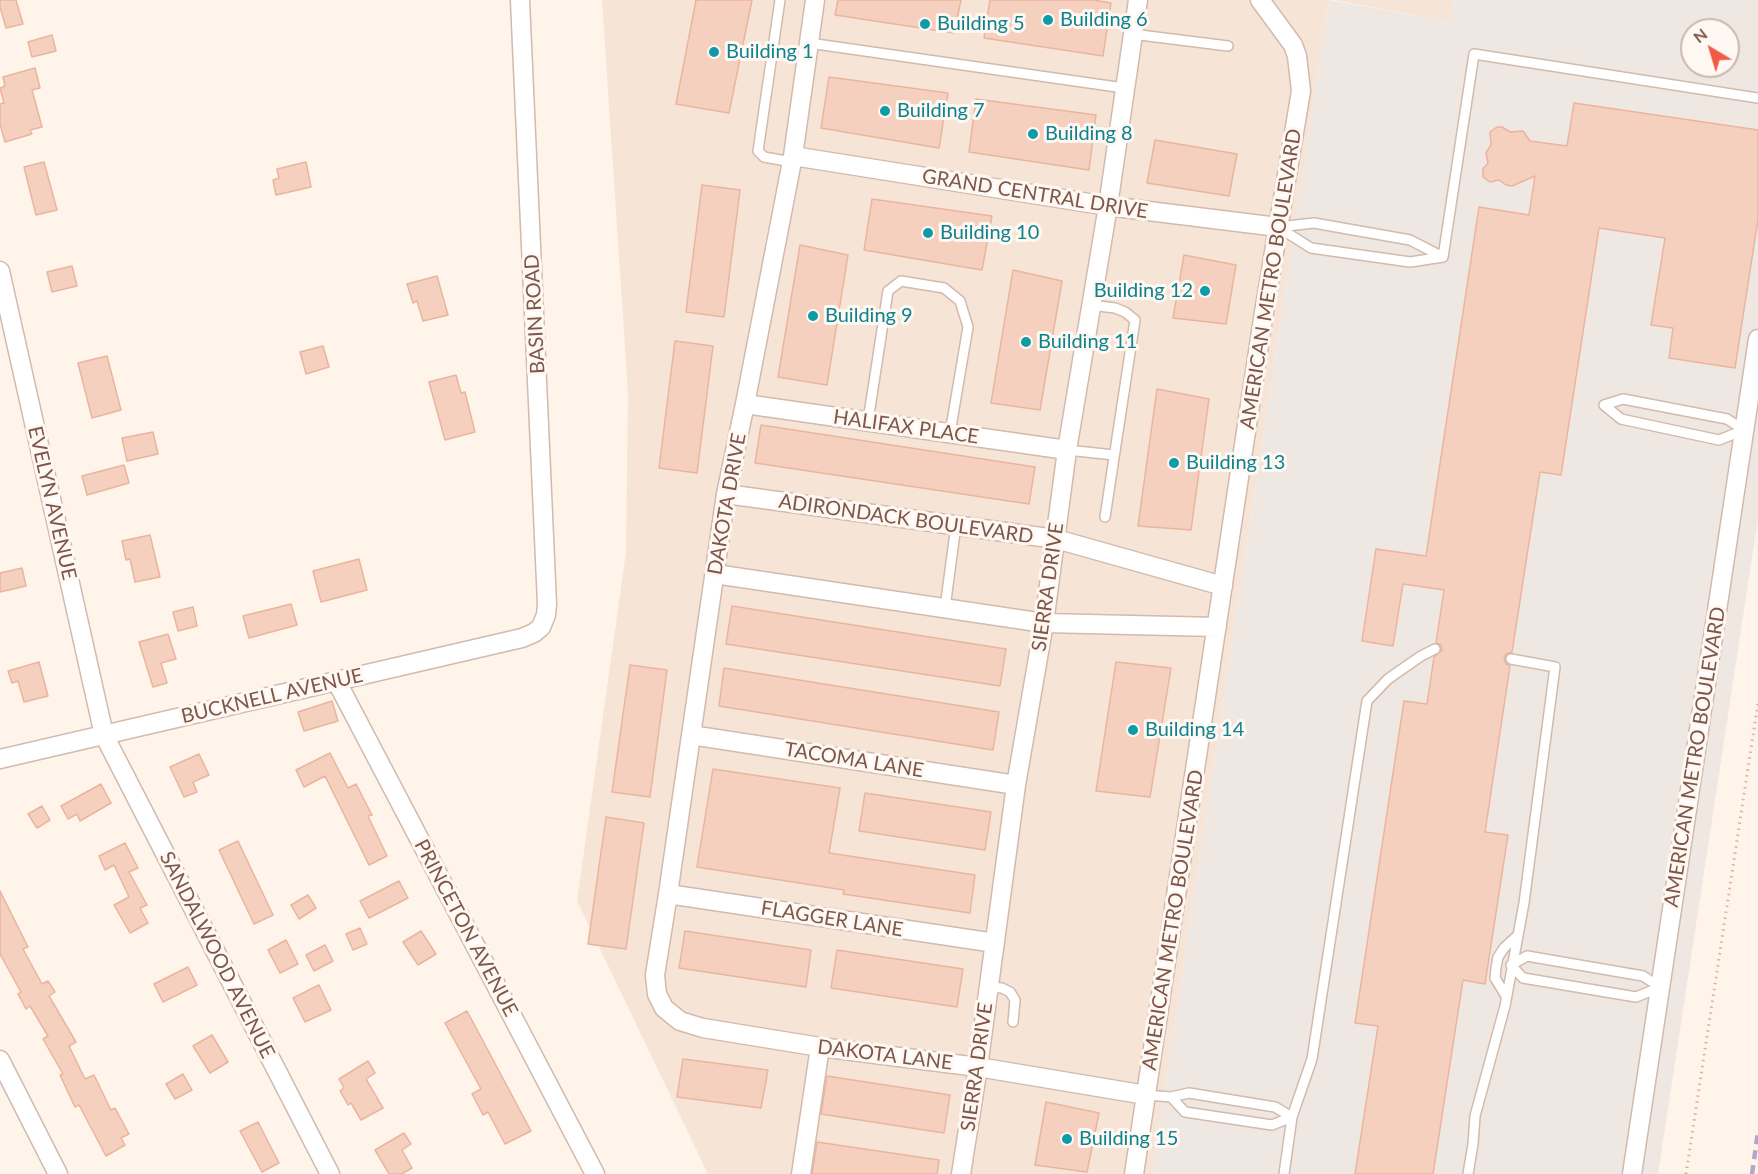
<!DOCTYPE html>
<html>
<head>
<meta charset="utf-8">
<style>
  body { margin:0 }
  #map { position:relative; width:1758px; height:1174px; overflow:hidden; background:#fef4ea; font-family:Lato,sans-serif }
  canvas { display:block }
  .north { position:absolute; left:1680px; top:18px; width:60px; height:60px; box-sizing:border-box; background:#fff8f2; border:2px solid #cbb8af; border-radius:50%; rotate:322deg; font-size:16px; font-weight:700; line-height:24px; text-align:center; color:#7c574a }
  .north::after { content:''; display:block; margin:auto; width:21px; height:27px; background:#f05c47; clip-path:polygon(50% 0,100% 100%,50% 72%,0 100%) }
</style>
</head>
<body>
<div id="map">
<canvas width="1758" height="1174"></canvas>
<div class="north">N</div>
</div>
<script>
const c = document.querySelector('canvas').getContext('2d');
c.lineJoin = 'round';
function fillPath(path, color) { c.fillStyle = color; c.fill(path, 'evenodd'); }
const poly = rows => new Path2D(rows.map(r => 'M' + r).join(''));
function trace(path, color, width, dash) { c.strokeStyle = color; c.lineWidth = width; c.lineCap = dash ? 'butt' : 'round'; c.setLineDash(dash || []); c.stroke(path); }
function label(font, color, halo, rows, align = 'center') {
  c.font = font + ' Lato,sans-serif'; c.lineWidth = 6; c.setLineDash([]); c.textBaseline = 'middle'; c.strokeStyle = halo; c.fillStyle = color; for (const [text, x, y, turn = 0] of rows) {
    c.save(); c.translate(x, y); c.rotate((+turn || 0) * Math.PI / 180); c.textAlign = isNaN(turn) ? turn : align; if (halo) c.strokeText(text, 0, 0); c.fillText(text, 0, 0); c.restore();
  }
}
fillPath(poly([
  [602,0,1329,0,1152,1174,708,1174,577,901,626,552,628,394],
  [1334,0,1454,0,1451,22]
]), '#f6e5d7');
fillPath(poly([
  [1329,0,1451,22,1454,0,1758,0,1758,518,1658,1174,1152,1174],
  [1692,30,1728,30,1728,66,1692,66]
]), '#efe7e2');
const building = poly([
  [0,0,16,0,23,24,6,28,0,7,0,0],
  [696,0,752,0,729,113,676,104,696,0],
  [838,0,961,0,954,33,835,15,838,0],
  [990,0,1093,0,1111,3,1103,56,984,38,990,0],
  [52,35,56,51,32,57,28,42,52,35],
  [35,68,40,88,32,90,42,127,30,130,32,134,5,142,0,124,0,104,4,103,0,88,5,86,3,77,35,68],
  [829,77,948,93,939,148,821,128,829,77],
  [976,99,1096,115,1089,170,969,152,976,99],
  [1574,103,1758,130,1758,219,1735,368,1669,358,1673,328,1651,325,1665,238,1599,228,1561,475,1540,472,1512,652,1506,654,1504,658,1506,664,1510,666,1485,832,1508,835,1485,984,1463,980,1433,1174,1355,1174,1378,1026,1355,1023,1404,701,1427,704,1434,657,1442,650,1441,645,1436,643,1444,590,1403,584,1393,646,1362,641,1376,549,1426,556,1479,207,1529,215,1535,176,1512,186,1506,185,1499,180,1490,182,1483,177,1483,169,1488,163,1486,153,1491,145,1490,132,1497,127,1502,127,1510,132,1523,131,1530,141,1567,146,1574,103],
  [1155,140,1237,154,1229,196,1147,183,1155,140],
  [44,162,57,210,36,215,24,167,44,162],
  [306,162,311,187,276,195,273,180,279,178,277,169,306,162],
  [702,185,740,190,724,317,686,312,702,185],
  [872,199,992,216,982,270,864,250,872,199],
  [800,245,848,255,827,385,778,377,800,245],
  [1184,255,1236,265,1226,324,1173,318,1184,255],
  [72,266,77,286,52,292,47,272,72,266],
  [1013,270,1062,281,1040,410,991,403,1013,270],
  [437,276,448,315,423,321,417,301,413,303,407,284,437,276],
  [675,341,713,346,697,473,659,468,675,341],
  [323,346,329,367,306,374,300,352,323,346],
  [107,356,121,410,92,418,78,363,107,356],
  [456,375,461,393,465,392,475,432,445,440,429,382,456,375],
  [1157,389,1209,399,1191,530,1138,526,1157,389],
  [761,425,1035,467,1029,504,755,463,761,425],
  [153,432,158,454,127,461,122,438,153,432],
  [124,465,129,483,87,495,82,476,124,465],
  [150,535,160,577,135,582,130,559,126,560,122,541,150,535],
  [359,559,367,590,321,602,313,571,359,559],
  [22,568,26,586,0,592,0,573,22,568],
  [291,604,297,625,249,638,243,616,291,604],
  [732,606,1006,649,1000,686,726,644,732,606],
  [193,607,197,626,178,631,173,612,193,607],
  [168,634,176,659,161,663,167,683,153,687,139,642,168,634],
  [39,662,48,696,24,702,18,681,12,683,8,671,39,662],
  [1116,662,1171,668,1150,797,1096,791,1116,662],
  [630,665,667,670,650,797,612,792,630,665],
  [724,668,999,712,993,750,719,706,724,668],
  [332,701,338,721,304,731,298,712,332,701],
  [330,753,348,788,356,784,372,815,368,816,387,856,369,865,325,776,304,787,296,770,330,753],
  [199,754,209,775,193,782,197,792,184,797,170,767,199,754],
  [713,769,840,788,829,853,975,875,970,913,843,894,844,890,697,867,713,769],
  [101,784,111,803,80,821,77,814,68,819,61,806,101,784],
  [865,793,991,812,985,850,859,831,865,793],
  [42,806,50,820,37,828,28,814,42,806],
  [606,817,644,823,626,949,588,944,606,817],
  [238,841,273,915,254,924,219,850,238,841],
  [125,843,138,868,129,872,147,905,140,908,148,923,130,933,114,905,129,897,114,865,105,870,99,856,125,843],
  [399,881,408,898,369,918,360,901,399,881],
  [0,891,28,947,23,949,42,984,48,981,55,992,49,996,76,1042,69,1046,85,1079,94,1075,111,1110,115,1108,129,1134,121,1138,125,1145,106,1156,79,1105,75,1107,60,1075,63,1074,43,1039,48,1036,30,1006,26,1009,18,994,21,992,0,954,0,891],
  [308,895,316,908,299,919,291,905,308,895],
  [360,928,367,944,353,950,346,934,360,928],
  [421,931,436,954,418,965,403,942,421,931],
  [685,931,811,950,806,987,679,968,685,931],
  [286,940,298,964,280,973,268,950,286,940],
  [325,945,333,961,314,971,306,955,325,945],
  [837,950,963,969,957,1007,831,988,837,950],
  [188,967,197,985,163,1002,154,984,188,967],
  [319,985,331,1010,305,1022,293,998,319,985],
  [467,1011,531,1131,505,1144,488,1112,483,1115,472,1094,481,1089,445,1023,467,1011],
  [212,1035,228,1062,210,1073,193,1046,212,1035],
  [683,1059,768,1070,761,1108,677,1097,683,1059],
  [368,1061,375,1073,366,1079,383,1108,361,1120,351,1103,348,1105,340,1091,344,1088,339,1079,368,1061],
  [183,1074,192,1090,175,1099,166,1084,183,1074],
  [827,1076,950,1095,944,1133,821,1114,827,1076],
  [1046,1102,1099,1113,1087,1172,1035,1165,1046,1102],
  [258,1122,279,1163,262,1172,240,1131,258,1122],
  [404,1133,411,1144,402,1150,412,1168,402,1174,389,1174,375,1150,404,1133],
  [817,1142,939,1160,937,1174,812,1174,817,1142]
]);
fillPath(building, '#f6d0bf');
trace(building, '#eab49e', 1.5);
const lane = poly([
  [780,0,758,151,764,157,792,162],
  [1132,34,1228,46],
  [809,43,1124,88],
  [1278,227,1311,248,1410,262,1443,257],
  [1278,227,1314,223,1410,240,1443,257],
  [1443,257,1474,54,1758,98],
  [1091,305,1115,308,1125,312,1135,320,1105,517],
  [1604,405,1621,419,1719,440,1744,430],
  [1604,405,1623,399,1727,419,1744,430],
  [868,421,888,291,901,281,944,288,960,301,968,327,950,433],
  [1067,450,1114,455],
  [945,608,956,525],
  [1511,965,1523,978,1636,997,1661,987],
  [1511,965,1527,956,1643,976,1660,987],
  [989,987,1002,988,1010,992,1015,1000,1013,1022],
  [1506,996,1495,978,1496,968,1498,957,1504,948,1516,937],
  [1146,1095,1171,1097,1189,1093,1275,1107,1292,1117],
  [1171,1097,1185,1112,1272,1125,1292,1117],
  [1284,1174,1292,1117,1312,1059,1367,701,1388,679,1421,656,1435,649],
  [1468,1174,1473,1144,1475,1116,1505,1006,1524,903,1555,667,1511,659]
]);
const street = poly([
  [815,0,793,156,745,404,726,494,668,894,655,975,657,994,664,1008,680,1021,703,1028,820,1047,978,1067,1146,1095],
  [793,156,1108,206,1278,227],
  [0,271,104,735,330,1174],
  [745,404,1067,450],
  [726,494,1056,539,1223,586],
  [715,574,1044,623,1217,627],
  [337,682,595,1174],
  [691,735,1016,785],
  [0,759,522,638,534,633,541,627,546,615,547,604,520,0],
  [668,894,995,943],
  [0,1060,58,1174],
  [801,1174,820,1047],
  [961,1174,978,1067,1016,785,1044,623,1067,450,1108,206,1138,0],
  [1134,1174,1264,312,1301,91,1297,56,1293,45,1260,0],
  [1632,1174,1758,339]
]);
trace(lane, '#d2baad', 12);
trace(street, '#d2baad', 21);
trace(poly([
  [1686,1174,1758,703]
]), '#dcb2a1', 3, [1.5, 4.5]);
trace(lane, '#fff', 9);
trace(street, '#fff', 18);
trace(poly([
  [1752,1174,1758,1132]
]), '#b6a5ca', 4.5, [9, 6]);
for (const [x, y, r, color] of [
  [1048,20,6,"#0f9aa8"],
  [925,24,6,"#0f9aa8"],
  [714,52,6,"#0f9aa8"],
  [885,111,6,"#0f9aa8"],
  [1033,134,6,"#0f9aa8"],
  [928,233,6,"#0f9aa8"],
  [1205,291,6,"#0f9aa8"],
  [813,316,6,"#0f9aa8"],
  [1026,342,6,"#0f9aa8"],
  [1174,463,6,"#0f9aa8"],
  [1133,730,6,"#0f9aa8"],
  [1067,1139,6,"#0f9aa8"]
]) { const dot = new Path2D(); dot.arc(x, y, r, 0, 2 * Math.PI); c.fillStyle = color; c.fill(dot); trace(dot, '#fff8f2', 2); }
label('20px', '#0d838f', '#fff8f2', [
  ["Building 6",1060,20],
  ["Building 5",937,24],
  ["Building 1",726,52],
  ["Building 7",897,111],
  ["Building 8",1045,134],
  ["Building 10",940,233],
  ["Building 12",1193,291,"right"],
  ["Building 9",825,316],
  ["Building 11",1038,342],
  ["Building 13",1186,463],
  ["Building 14",1145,730],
  ["Building 15",1079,1139]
], 'left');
label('20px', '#7c574a', '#fff8f2', [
  ["GRAND CENTRAL DRIVE",1035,194,9],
  ["AMERICAN METRO BOULEVARD",1271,279,-81],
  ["BASIN ROAD",535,314,-93],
  ["HALIFAX PLACE",906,427,8],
  ["EVELYN AVENUE",52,503,77],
  ["DAKOTA DRIVE",727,504,-80],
  ["ADIRONDACK BOULEVARD",906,519,8],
  ["SIERRA DRIVE",1048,587,-82],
  ["BUCKNELL AVENUE",272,696,-13],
  ["AMERICAN METRO BOULEVARD",1695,757,-81],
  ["TACOMA LANE",854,760,9],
  ["FLAGGER LANE",832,919,9],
  ["AMERICAN METRO BOULEVARD",1173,920,-81],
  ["PRINCETON AVENUE",466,928,62],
  ["SANDALWOOD AVENUE",217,955,63],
  ["DAKOTA LANE",885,1055,7],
  ["SIERRA DRIVE",977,1067,-82]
]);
</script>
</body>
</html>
